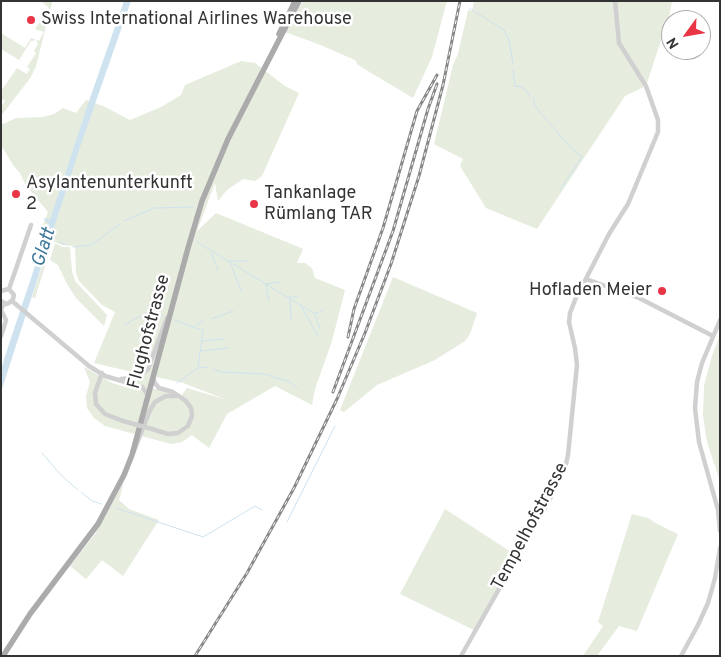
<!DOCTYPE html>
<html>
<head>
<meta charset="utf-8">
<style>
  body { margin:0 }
  #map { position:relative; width:721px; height:657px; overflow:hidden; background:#fff; font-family:Overpass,sans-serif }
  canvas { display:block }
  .frame { position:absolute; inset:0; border:2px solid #333; pointer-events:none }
  .north { position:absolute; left:661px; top:10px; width:50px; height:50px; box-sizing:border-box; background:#fff; border:1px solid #adadad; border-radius:50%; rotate:238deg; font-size:14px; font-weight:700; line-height:20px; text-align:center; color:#333 }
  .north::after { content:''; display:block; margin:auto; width:18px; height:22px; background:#ea3547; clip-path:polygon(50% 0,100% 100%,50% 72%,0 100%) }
</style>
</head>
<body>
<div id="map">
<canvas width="721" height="657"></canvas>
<div class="frame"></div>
<div class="north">N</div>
</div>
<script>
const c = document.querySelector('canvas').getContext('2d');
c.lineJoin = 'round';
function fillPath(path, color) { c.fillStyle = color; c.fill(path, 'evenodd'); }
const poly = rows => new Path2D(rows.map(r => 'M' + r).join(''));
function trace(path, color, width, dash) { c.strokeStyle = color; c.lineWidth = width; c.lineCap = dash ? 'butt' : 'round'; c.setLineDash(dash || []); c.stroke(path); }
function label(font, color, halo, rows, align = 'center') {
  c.font = font + ' Overpass,sans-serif'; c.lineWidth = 5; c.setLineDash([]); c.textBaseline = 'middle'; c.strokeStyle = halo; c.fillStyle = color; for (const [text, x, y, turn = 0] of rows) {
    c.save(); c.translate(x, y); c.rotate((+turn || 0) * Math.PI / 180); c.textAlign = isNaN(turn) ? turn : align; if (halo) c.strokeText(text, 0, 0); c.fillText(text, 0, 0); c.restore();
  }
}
fillPath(poly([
  [41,1,52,1,52,3,36,66,31,77,1,116,1,107,5,101,1,99,1,91,17,68,27,74,30,69,27,67,36,53,34,51,38,44,36,40,31,41,19,60,1,49,1,33,25,48,31,38,39,41,44,32,35,29,49,8],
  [303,1,448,1,446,4,432,57,413,98,358,65,355,60,318,44,285,32],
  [474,1,672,1,670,13,646,86,625,96,537,229,486,208,460,166,463,159,434,144,453,65,458,54,468,10,472,11],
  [241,61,255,63,285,86,299,93,262,176,255,181,243,179,227,190,218,201,215,183,197,231,216,213,301,248,303,249,297,263,305,263,312,268,315,278,345,290,332,341,315,389,312,405,275,386,227,414,209,448,192,435,182,442,171,444,105,426,94,418,87,408,86,396,90,382,84,367,112,383,125,387,145,375,94,363,115,312,102,305,79,281,76,273,75,246,62,245,53,241,35,298,32,297,51,239,53,229,43,225,48,212,25,184,20,173,13,165,1,145,1,125,16,118,43,117,54,114,63,108,76,113,86,100,103,106,130,120,161,107,181,95,185,85],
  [152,376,183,383,227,400,187,388,179,399,169,393,148,387],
  [55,243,62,247,70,247,72,271,75,281,107,315,104,326,76,298,67,284,58,265,50,260],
  [393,277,477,313,470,334,465,341,435,360,377,385,344,412,340,410],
  [720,335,720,481,707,442,703,416,704,385,712,356],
  [124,482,119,500,129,509,159,520,123,576,102,560,86,579,70,566,95,534],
  [445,509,517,556,474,630,400,594],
  [632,514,648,518,659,525,678,534,637,631,619,626,597,656,583,656,603,626,598,622]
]), '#e6ecde');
fillPath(poly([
  [124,1,131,1,80,147,1,392,1,371,4,359,49,224,44,220,45,218,50,220,90,98]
]), '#cee3ef');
trace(poly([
  [469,8,504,30,509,40,513,64],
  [513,70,515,86,522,87,527,91,529,96],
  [534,98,534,104,538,110,571,148,582,157,560,190],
  [124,221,154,208,193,207],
  [59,242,67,245],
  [197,242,315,314,320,329],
  [73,247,91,245,120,224],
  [211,253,218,270],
  [228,261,247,261],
  [231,265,242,292],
  [266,284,280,282],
  [266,285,269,301],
  [288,297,297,297],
  [290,300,291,319],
  [301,306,318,336],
  [150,311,163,316],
  [316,313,322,311],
  [142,315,147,318],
  [211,319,233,311],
  [174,320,201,330],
  [124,325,155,308],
  [195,326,203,321],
  [202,341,224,339],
  [200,351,229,348],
  [198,368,203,329],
  [213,369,221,372,264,374,290,382,297,388],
  [177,383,198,368,208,367],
  [42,453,61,475,78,490],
  [81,492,92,501,101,504],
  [116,508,203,537,255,506,262,510],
  [287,522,335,426]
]), '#cee3ef', 1);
trace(poly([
  [586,279,639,298,713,336],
  [9,289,31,225],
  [1,291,9,289,14,295,13,299,9,303,6,304,1,301],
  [12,301,89,366,105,376,142,387,148,395],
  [720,320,702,363,697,382,695,408,699,442,718,510,720,531],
  [1,336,5,324,6,320,1,310,4,303],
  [102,373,95,393,96,404,105,414,123,421],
  [121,379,138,377,148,369,167,318],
  [152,429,168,434,178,433,188,426,192,416,191,408,186,401,173,392,159,388,154,382,154,379],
  [134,451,150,410,155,402,166,396,177,396],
  [461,656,549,501,566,464,568,455,577,365,575,348,569,322,570,313,575,300,609,234,628,204,658,132,658,120,646,86,619,43,615,1],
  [681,656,698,625,708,603,715,578,720,548]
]), '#d0d0d0', 4.5);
trace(poly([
  [279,34,295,1],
  [3,656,30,614,98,524,124,475,132,455,188,248,202,201,228,139,299,1]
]), '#ababab', 5.5);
const rail = poly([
  [348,337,354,309,383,228,417,111,437,75],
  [333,392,393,231,428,109,437,84],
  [195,656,247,573,294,488,337,399,365,333,391,264,419,176,443,85,460,1]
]);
trace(rail, '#888', 3);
trace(rail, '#fff', 1, [4]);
trace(poly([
  [123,421,152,429]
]), '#d0d0d0', 4.5);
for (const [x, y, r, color] of [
  [31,20,5,"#ea3547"],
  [16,194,5,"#ea3547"],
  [254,204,5,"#ea3547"],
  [662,291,5,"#ea3547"]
]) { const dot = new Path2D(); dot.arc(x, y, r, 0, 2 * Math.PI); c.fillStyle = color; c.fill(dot); trace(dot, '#fff', 2); }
label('18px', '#333', '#fff', [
  ["Swiss International Airlines Warehouse",41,20],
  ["Asylantenunterkunft",26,184],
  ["2",26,205],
  ["Tankanlage",264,194],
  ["Rümlang TAR",264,215],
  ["Hofladen Meier",652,291,"right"]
], 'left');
label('18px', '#333', '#fff', [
  ["Flughofstrasse",150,332,-75],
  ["Tempelhofstrasse",531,527,-62]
]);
label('italic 19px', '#3d7799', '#fff', [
  ["Glatt",45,248,-72]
]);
</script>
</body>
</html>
